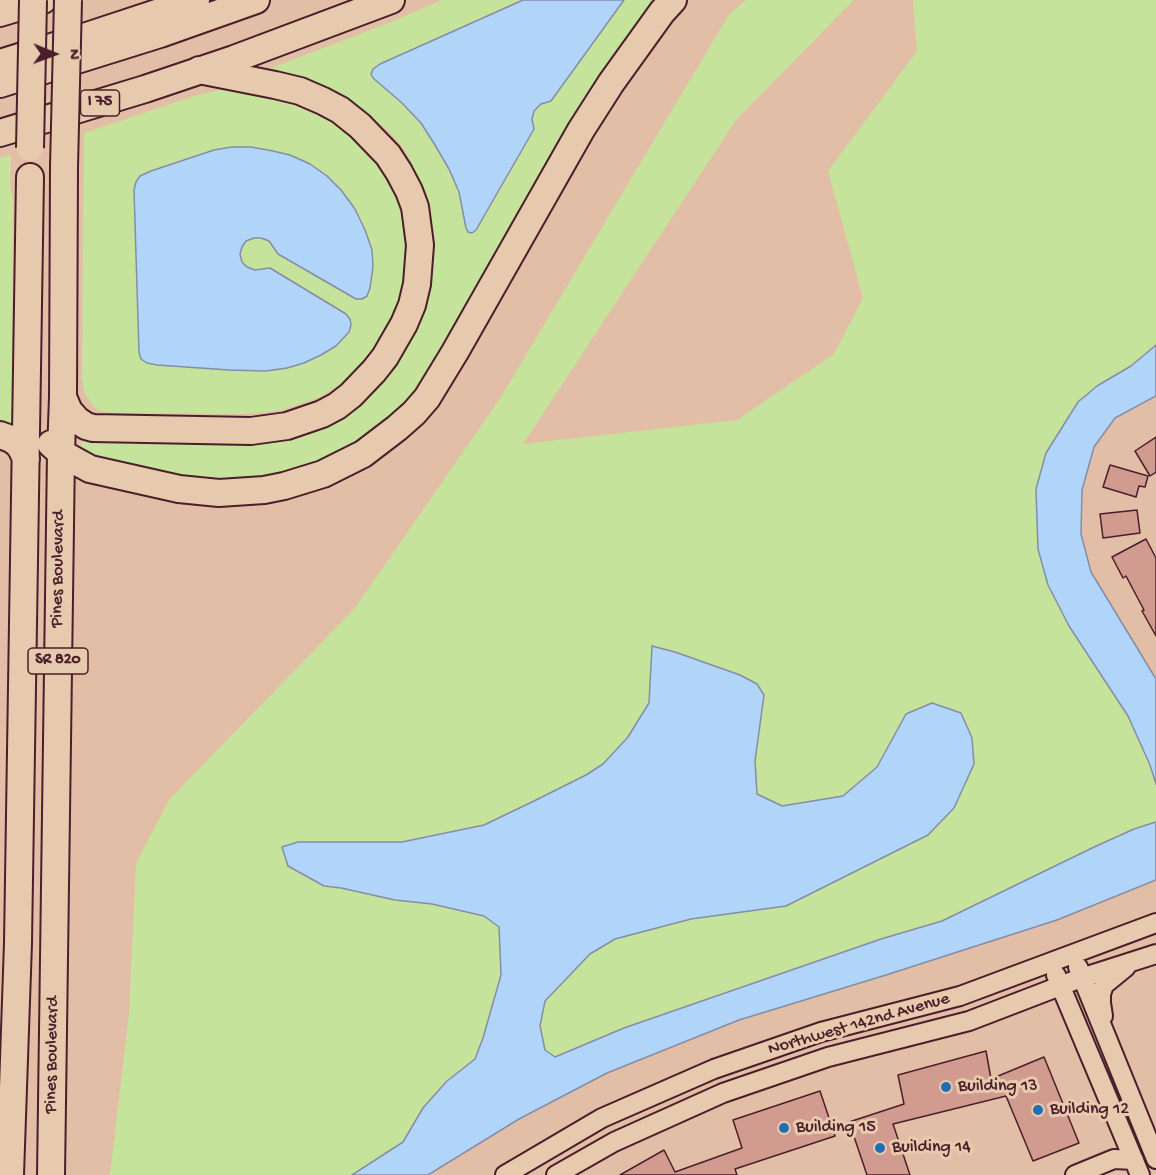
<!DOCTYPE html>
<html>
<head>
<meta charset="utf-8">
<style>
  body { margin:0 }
  #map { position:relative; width:1156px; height:1175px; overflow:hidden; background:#e3bea6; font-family:"Gochi Hand",sans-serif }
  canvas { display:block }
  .north { position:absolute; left:24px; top:24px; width:60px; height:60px; -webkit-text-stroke:4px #e7c9ad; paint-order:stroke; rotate:91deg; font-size:16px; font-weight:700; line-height:24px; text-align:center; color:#4a1f2b }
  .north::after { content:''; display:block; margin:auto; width:21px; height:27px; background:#4a1f2b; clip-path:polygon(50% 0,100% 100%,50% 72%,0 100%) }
</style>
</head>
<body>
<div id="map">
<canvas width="1156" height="1175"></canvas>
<div class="north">N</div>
</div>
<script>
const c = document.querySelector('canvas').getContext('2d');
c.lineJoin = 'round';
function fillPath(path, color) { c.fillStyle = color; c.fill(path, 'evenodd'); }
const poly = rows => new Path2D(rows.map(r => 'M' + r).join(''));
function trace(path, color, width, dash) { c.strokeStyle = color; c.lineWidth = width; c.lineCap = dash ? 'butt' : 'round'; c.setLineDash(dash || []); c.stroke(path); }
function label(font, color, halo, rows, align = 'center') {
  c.font = font + ' "Gochi Hand",sans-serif'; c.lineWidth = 6; c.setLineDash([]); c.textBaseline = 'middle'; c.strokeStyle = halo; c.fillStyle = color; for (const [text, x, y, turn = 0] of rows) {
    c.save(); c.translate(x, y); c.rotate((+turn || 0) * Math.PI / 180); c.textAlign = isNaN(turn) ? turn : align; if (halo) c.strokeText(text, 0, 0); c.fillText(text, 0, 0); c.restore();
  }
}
fillPath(poly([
  [442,0,523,0,380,64,373,69,373,78,402,103,421,123,435,145,449,169,459,192,466,228,472,233,477,230,501,187,532,119,534,111,590,45,624,0,658,0,622,46,586,98,471,300,414,397,382,430,311,471,220,485,108,461,85,454,82,452,81,444,83,441,86,439,242,444,265,443,290,439,307,434,345,417,361,405,399,356,429,283,433,255,432,226,425,194,416,172,404,149,388,130,376,121,360,113,261,72,391,22],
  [746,0,854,0,736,120,523,444,737,420,834,354,863,298,828,171,917,51,913,0,1156,0,1156,345,1131,366,1097,386,1078,402,1046,453,1036,489,1038,549,1048,585,1069,626,1128,716,1150,765,1156,784,1156,822,1134,829,1092,848,942,921,881,939,624,1028,555,1057,545,1050,540,1026,545,1001,589,954,615,939,691,919,786,906,928,835,906,714,877,767,843,796,782,806,757,794,755,761,764,695,740,675,675,652,652,646,649,703,628,737,603,764,586,775,534,801,484,825,402,842,298,842,324,886,341,888,395,900,432,904,484,916,499,927,501,975,483,1038,475,1059,446,1082,423,1108,403,1142,352,1175,110,1175,129,1014,136,863,169,800,355,608,501,397,728,16],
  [232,88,272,91,346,124,392,178,406,219,409,257,400,306,381,343,356,371,339,385,320,397,303,403,282,410,259,413,238,414,111,413,101,411,95,408,85,394,82,379,84,133,197,95],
  [232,147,251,147,273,151,341,190,355,209,365,230,362,299,356,299,278,254,269,241,261,238,254,238,246,241,242,247,240,254,242,262,247,267,255,270,271,268,346,314,350,319,304,363,287,368,266,371,229,370,157,365,147,363,141,359,139,352,134,190,136,182,151,171,214,150],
  [11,155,10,185,13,199,12,426,0,422,0,158]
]), '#c5e39b');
const water = poly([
  [523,0,624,0,551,101,541,104,534,111,532,119,534,129,476,230,472,233,468,232,466,228,459,192,449,169,435,145,421,123,402,103,373,78,371,74,373,69,380,64,523,0],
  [232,147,251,147,273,151,290,155,310,164,327,176,341,190,355,209,365,230,372,250,373,267,370,288,367,296,362,299,356,299,278,254,269,241,261,238,254,238,246,241,242,247,240,254,242,262,247,267,255,270,270,268,346,314,350,319,351,325,349,332,336,346,321,355,304,363,287,368,266,371,229,370,157,365,147,363,141,359,139,352,134,190,136,182,140,176,151,171,214,150,232,147],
  [1156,345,1156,396,1115,418,1094,447,1082,490,1081,534,1091,572,1156,679,1156,784,1150,765,1128,716,1069,626,1048,585,1038,549,1036,489,1046,453,1078,402,1097,386,1131,366,1156,345],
  [652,646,675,652,740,675,757,684,764,695,755,761,757,794,782,806,843,796,877,767,906,714,932,703,961,713,972,738,974,764,954,808,928,835,786,906,691,919,615,939,590,954,545,1001,540,1026,545,1050,555,1057,624,1028,881,939,942,921,1092,848,1134,829,1156,822,1156,880,1057,920,886,975,739,1020,607,1073,519,1119,428,1175,352,1175,403,1142,423,1108,446,1082,475,1059,483,1038,501,975,499,927,484,916,432,904,395,900,341,888,324,886,288,866,282,847,298,842,402,842,484,825,534,801,586,775,603,764,628,737,649,703,652,646]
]);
fillPath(water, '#b0d5f9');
trace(water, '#878ca7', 1.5);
const building = poly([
  [1156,437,1156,472,1150,476,1135,451,1156,437],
  [1110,465,1148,476,1145,487,1139,486,1136,497,1103,487,1110,465],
  [1137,510,1140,533,1103,538,1100,514,1137,510],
  [1146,539,1156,558,1156,636,1142,611,1144,610,1126,576,1123,578,1112,557,1146,539],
  [986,1051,991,1079,1044,1057,1079,1143,1033,1161,1006,1096,893,1124,910,1175,867,1175,849,1122,904,1104,898,1075,986,1051],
  [820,1091,835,1136,735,1169,737,1175,620,1175,664,1150,675,1172,742,1148,733,1120,820,1091]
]);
fillPath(building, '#d29b8f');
trace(building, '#4a1f2b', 1.5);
const minor = poly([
  [1078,967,1156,1159],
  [1056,975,1140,1175],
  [1103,1016,1101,1003,1101,994,1104,985,1126,967],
  [505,1175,602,1118,714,1069,821,1032,960,996,1156,923],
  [556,1175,614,1142,723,1093,828,1057,969,1021,1081,978,1156,954],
  [1075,1175,1114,1159,1134,1160]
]);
const highway = poly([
  [0,13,43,0],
  [0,63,90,35,196,0],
  [0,84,160,34,256,0],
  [0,133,145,89,234,59,391,0],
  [63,397,69,411,77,420,86,426,93,428,251,431,287,426,322,414,337,406,351,395,374,371,385,357,404,324,412,305,417,284,420,245,415,207,409,191,399,172,388,155,360,126,340,110,323,101,300,91,275,85,199,70],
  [0,435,11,439,18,444,22,450,26,459],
  [51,444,61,453,90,469,179,489,219,493,264,490,284,486,323,474,363,454,397,428,414,413,427,398,455,352,581,130,611,83,662,12,673,0],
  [10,1175,18,943,30,177],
  [51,1175,61,453,63,397,64,167]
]);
trace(minor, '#4a1f2b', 22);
trace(highway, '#4a1f2b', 30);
trace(minor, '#e7c9ad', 18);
trace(highway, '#e7c9ad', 26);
const highwayBridge = poly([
  [30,148,33,0],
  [64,167,68,0]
]);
trace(highwayBridge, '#4a1f2b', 30, []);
trace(highwayBridge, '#e7c9ad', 26);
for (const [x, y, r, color] of [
  [946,1087,6,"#1f6fb2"],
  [1038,1110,6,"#1f6fb2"],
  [784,1128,6,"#1f6fb2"],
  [880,1148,6,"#1f6fb2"]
]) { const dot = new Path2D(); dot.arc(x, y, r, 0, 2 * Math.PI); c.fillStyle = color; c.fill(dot); trace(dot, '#e7c9ad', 2); }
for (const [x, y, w] of [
  [100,103,39],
  [58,661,60]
]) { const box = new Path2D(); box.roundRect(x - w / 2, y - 13, w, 26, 4.5); c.fillStyle = '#e7c9ad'; c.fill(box); trace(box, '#4a1f2b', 1.5); }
label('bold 16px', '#4a1f2b', null, [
  ["I 75",100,103],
  ["SR 820",58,661]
]);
label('18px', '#4a1f2b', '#e7c9ad', [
  ["Pines Boulevard",59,569,-89],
  ["Northwest 142nd Avenue",859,1025,-16],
  ["Pines Boulevard",53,1055,-89]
]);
label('18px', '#4a1f2b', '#e7c9ad', [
  ["Building 13",958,1087],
  ["Building 12",1050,1110],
  ["Building 15",796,1128],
  ["Building 14",892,1148]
], 'left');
</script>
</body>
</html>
